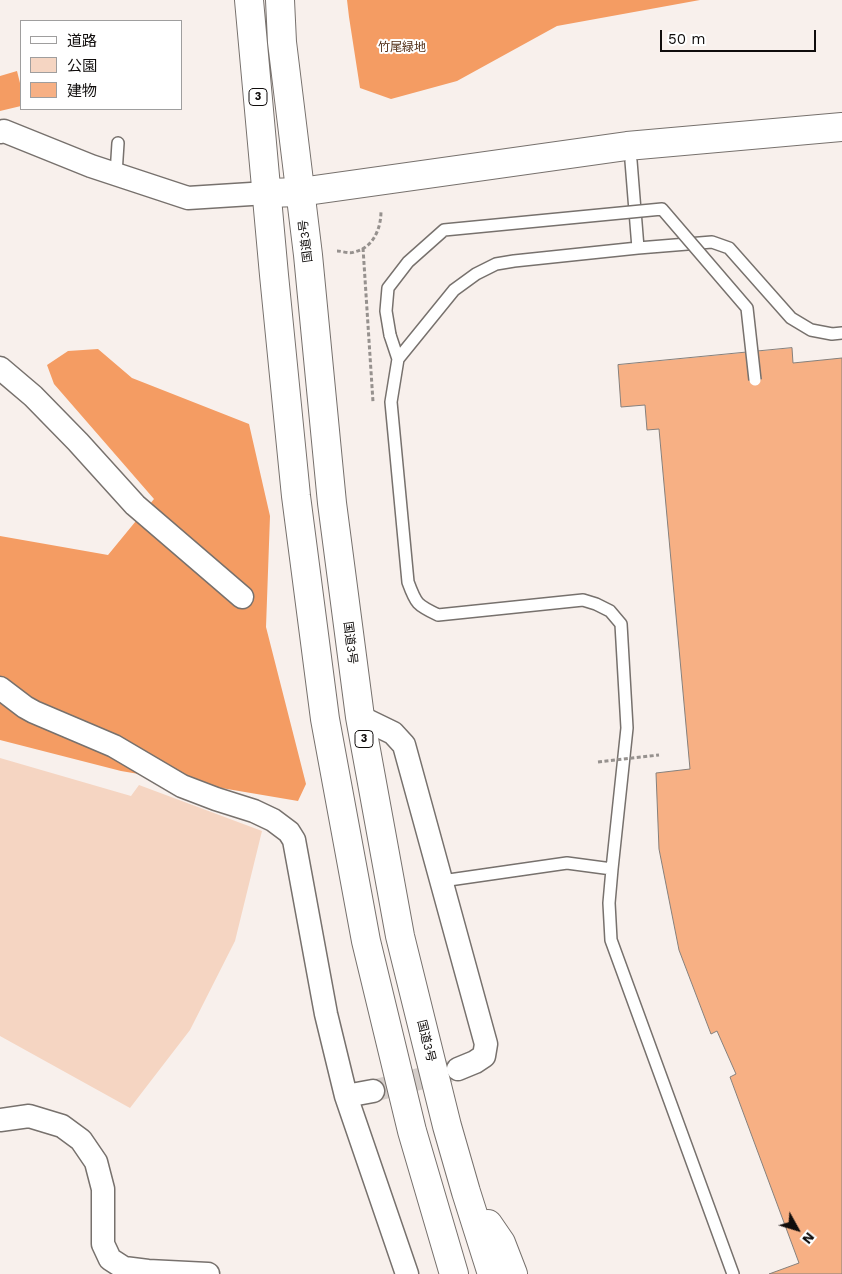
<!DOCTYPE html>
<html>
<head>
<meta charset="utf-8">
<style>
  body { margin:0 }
  #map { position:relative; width:842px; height:1274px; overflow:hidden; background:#f8f0ec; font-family:"Work Sans","Noto Sans JP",sans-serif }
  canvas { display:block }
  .legend { position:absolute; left:20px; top:20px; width:162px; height:90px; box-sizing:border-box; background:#fff; border:1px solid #9f9e9e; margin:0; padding:6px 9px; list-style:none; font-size:15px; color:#100d0c }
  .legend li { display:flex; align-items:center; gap:10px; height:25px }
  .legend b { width:25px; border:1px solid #9f9e9e }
  .north { position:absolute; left:772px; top:1204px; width:50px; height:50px; -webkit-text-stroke:4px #fff; paint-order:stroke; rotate:129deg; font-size:14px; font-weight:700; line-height:20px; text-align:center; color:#100d0c }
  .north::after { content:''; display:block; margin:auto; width:18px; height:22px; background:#100d0c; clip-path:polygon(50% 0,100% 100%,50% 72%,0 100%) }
  .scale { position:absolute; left:660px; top:30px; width:156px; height:22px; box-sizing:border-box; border:2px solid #100d0c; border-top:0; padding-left:6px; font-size:15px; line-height:18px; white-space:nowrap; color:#100d0c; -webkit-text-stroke:4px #fff; paint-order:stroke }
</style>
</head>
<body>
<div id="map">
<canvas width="842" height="1274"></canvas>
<ul class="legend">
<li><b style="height:6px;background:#fff"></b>道路</li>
<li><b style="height:14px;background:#f5d5c2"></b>公園</li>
<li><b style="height:14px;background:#f7b084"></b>建物</li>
</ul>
<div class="north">N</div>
<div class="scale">50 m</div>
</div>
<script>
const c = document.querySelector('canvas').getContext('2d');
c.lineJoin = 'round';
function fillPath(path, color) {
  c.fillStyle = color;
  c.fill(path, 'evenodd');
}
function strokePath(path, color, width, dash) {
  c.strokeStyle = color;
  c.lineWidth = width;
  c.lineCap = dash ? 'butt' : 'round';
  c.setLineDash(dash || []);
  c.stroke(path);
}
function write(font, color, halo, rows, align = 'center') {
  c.font = font + ' "Work Sans","Noto Sans JP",sans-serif';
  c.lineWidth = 4;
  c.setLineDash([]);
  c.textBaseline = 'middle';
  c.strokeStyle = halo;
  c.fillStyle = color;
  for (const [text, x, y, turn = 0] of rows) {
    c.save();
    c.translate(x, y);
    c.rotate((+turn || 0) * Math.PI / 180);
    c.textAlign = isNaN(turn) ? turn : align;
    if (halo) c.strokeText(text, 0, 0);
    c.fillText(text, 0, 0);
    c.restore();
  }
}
const green = new Path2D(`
  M 0,758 L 131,796 L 139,785 L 262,831 L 235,941 L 190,1030 L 130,1108 L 0,1036 Z`);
const forest = new Path2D(`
  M 347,0 L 700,0 L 557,26 L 457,81 L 391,99 L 360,88 L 349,17 Z
  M 17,71 L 21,87 L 21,106 L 0,111 L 0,76 Z
  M 98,349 L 132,378 L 249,424 L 270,516 L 266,627 L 306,784 L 298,801 L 121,771 L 0,740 L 0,536 L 108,555 L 154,499 L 54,384 L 47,365 L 68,351 Z`);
const building = new Path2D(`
  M 792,348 L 793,363 L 842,358 L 842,1274 L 769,1274 L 799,1263 L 730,1077 L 736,1074 L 717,1031 L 711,1034 L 679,950 L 659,849 L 656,773 L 690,769 L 659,429 L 647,430 L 645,405 L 621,407 L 618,365 Z`);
const minorTunnel = new Path2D(`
  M 373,1091 L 450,1071`);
const path = new Path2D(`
  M 363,248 L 373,402
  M 337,251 C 342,251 349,254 354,252 C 373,248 381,229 381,211`);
const service = new Path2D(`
  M 631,161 L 638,248
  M 116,174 L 118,143
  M 390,335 L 398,359
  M 442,881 L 567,863 L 612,869
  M 733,1274 L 611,940 L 609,903 L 612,869 L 627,728 L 621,624 L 610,611 L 596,604 L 583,600 L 438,615 C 417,605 416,604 408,582 L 391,402 L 398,359 L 454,290 L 476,274 L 496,264 L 514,261 L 638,248 L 712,242 L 729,248 L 791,318 L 811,330 L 832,334 L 842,333`);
const minor = new Path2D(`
  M 0,132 L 4,131 L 91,166 L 188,198 L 267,193
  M 0,368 L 33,396 L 78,442 L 135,505 L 242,597
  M 0,688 L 25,707 L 34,712 L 114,746 L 182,786 L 216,799 L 254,811 L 273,820 L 289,832 L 294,840 L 326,1014 L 346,1096 L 407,1274
  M 360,717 L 393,733 L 404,745 L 486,1044 L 484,1056 L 475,1062 L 458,1069
  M 346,1096 L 373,1091
  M 0,1120 L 29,1116 L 62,1126 L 81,1140 L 96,1162 L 103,1189 L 103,1244 L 110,1259 L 124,1268 L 148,1271 L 208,1274`);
const tertiary = new Path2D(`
  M 267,193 L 300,192 L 627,146 L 842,127`);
const trunk = new Path2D(`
  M 249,0 L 274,275 L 296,496 L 325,719 L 366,941 L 412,1131 L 454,1274
  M 280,0 L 282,42 L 308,255 L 332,503 L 360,717 L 400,936 L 447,1126 L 466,1192 L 492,1274
  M 488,1224 L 501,1243 L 513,1274`);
const pathBridge = new Path2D(`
  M 598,762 L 659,755`);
const serviceBridge = new Path2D(`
  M 390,335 L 386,311 L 388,288 L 408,262 L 444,230 L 662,209 L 747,308 L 755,380`);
const shields = [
  [258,97,18],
  [364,739,18]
];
const shieldNames = [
  ["3",258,97],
  ["3",364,739]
];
const parkNames = [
  ["竹尾緑地",402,47]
];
const streetNames = [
  ["国道3号",306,241,-97],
  ["国道3号",350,643,83],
  ["国道3号",426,1041,76]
];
fillPath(green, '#f5d5c2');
fillPath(forest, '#f49c63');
fillPath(building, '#f7b084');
strokePath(building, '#86807c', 1);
strokePath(minorTunnel, '#d5ceca', 22, [22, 11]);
strokePath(service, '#77716d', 14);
strokePath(minor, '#77716d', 25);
strokePath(tertiary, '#77716d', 30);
strokePath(trunk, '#77716d', 30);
strokePath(path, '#96918e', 3, [4, 2.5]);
strokePath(service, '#fff', 11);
strokePath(minor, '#fff', 22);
strokePath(tertiary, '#fff', 28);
strokePath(trunk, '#fff', 28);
strokePath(serviceBridge, '#77716d', 14, []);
strokePath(pathBridge, '#96918e', 3, [4, 2.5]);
strokePath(serviceBridge, '#fff', 11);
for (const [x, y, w] of shields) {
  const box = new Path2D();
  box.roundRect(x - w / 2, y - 8.5, w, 17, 4);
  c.fillStyle = '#fff';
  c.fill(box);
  strokePath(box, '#100d0c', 1);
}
write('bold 11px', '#100d0c', null, shieldNames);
write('12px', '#502d15', '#fff', parkNames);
write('12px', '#100d0c', '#fff', streetNames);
</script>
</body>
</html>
